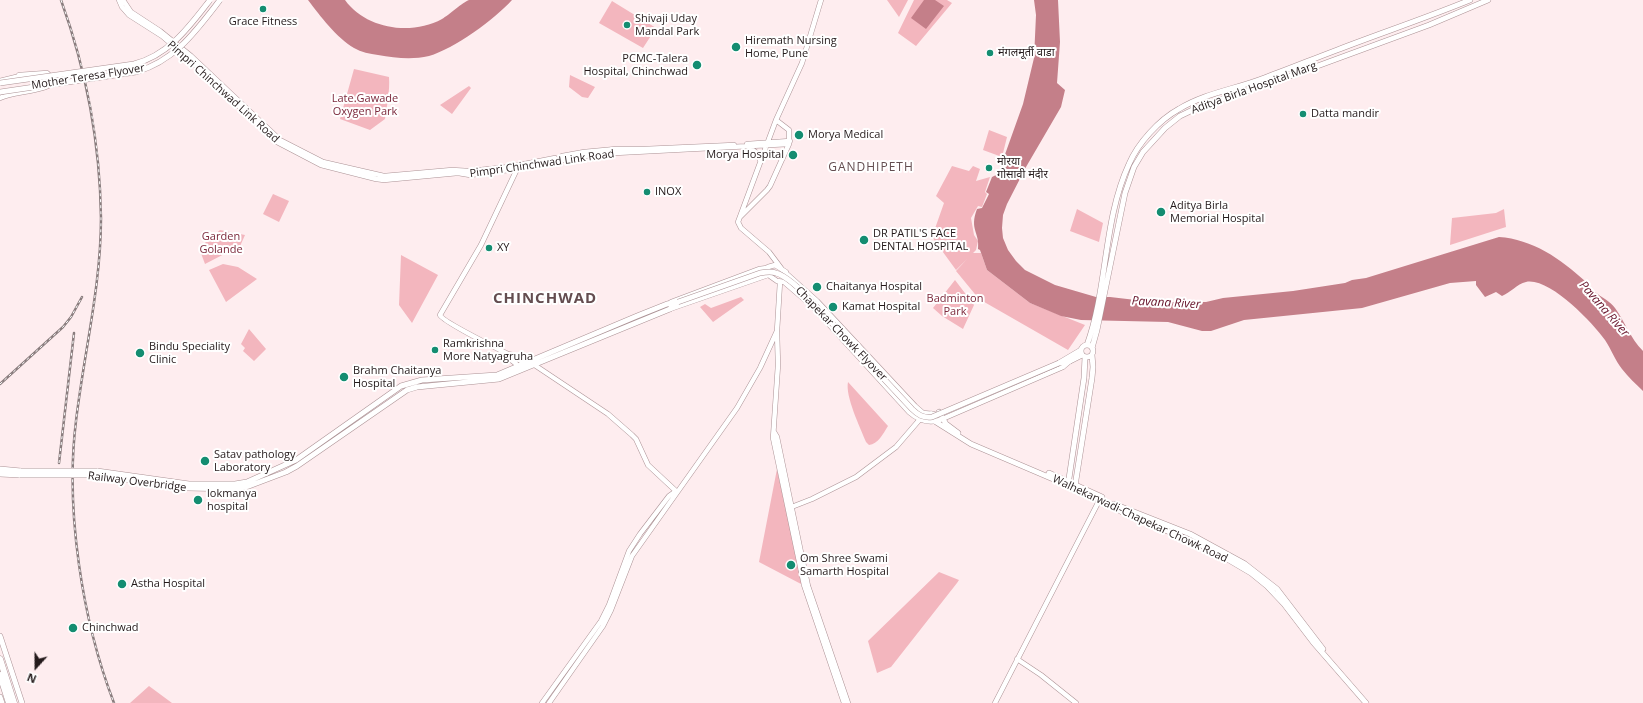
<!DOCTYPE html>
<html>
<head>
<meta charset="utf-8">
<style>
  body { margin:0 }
  #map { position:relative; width:1643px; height:703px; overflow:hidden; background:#feedef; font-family:"Open Sans",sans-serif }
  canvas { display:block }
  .north { position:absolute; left:16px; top:647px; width:40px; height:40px; -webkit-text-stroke:3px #fff; paint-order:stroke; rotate:201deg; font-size:11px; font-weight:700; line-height:16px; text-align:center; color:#241a1b }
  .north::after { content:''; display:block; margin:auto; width:14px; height:18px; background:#241a1b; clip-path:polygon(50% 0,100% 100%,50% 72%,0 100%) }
</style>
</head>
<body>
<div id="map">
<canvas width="1643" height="703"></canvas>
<div class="north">N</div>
</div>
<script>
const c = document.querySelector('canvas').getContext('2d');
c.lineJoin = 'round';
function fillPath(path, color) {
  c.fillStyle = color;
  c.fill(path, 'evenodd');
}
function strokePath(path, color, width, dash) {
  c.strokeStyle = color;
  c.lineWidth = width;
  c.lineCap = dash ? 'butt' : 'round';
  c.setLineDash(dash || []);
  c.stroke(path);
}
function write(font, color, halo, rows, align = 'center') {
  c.font = font + ' "Open Sans","Noto Sans Devanagari",sans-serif';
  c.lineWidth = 4;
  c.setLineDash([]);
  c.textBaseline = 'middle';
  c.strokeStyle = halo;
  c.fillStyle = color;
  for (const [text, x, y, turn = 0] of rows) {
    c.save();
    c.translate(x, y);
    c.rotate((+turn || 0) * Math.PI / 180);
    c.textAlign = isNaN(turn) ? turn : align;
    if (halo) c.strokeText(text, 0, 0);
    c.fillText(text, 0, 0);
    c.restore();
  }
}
const green = new Path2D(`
  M 887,0 L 908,0 L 899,17 Z
  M 914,0 L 947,0 L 952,3 L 916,46 L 898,33 Z
  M 612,1 L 656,28 L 643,48 L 599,23 Z
  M 354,69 L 389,77 C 390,91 387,105 385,119 L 370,130 L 340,119 Z
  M 570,75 L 595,87 L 588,98 L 582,97 L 569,87 Z
  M 469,86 L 471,88 L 452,114 L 440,105 Z
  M 989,130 L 1007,137 L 1002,157 L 983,150 Z
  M 952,166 L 969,171 L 973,166 L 980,169 L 976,181 L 990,177 L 985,192 L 987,194 L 982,207 L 978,206 L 971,218 L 974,235 L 978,241 L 976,250 L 973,253 L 981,253 L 987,270 L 1030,303 L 1085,325 L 1068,350 L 979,299 L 956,271 L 967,259 L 956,270 L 932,237 L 944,203 L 936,196 Z
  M 273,194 L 289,201 L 279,222 L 263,214 Z
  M 1077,209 L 1103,223 L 1099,242 L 1070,231 Z
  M 1504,209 L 1506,227 L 1450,245 L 1452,218 L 1496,213 Z
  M 220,230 L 245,235 L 237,253 L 234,249 L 205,264 L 199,248 Z
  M 401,255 L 438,275 L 412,323 L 399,305 Z
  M 223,264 L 238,267 L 257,279 L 226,302 L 209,270 Z
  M 955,280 L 974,305 L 963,329 L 942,316 L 933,308 Z
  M 741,297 L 744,300 L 713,322 L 700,307 L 705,304 L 711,308 Z
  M 249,329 L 266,349 L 254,361 L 243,351 L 245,348 L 241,344 Z
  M 848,382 L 888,426 C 883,434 878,444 869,445 L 866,442 C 860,427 845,396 848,382 Z
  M 777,469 L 802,583 L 801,584 L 759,562 Z
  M 939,572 L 959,580 L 957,583 L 891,667 L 877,673 L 868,641 Z
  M 149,686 L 172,703 L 130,703 Z`);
const water = new Path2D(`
  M 308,0 L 345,0 C 366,29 411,36 442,19 C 449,15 463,2 469,0 C 476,0 503,0 512,0 C 495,19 454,49 429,56 C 412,60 395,58 378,55 C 370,54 361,52 354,48 C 337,38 320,16 308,0 Z
  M 924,0 L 935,0 L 944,6 L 926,29 L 911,18 Z
  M 1034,0 L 1058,0 L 1060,42 L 1057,83 L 1065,90 L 1061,107 L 1026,167 L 1007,204 L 1003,215 L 1002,228 L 1003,238 L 1008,250 L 1016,261 L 1025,270 L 1055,285 L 1096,297 L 1110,297 L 1153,302 L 1206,302 L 1223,298 L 1293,291 L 1345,283 L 1352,280 L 1366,278 L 1499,237 C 1532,239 1561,259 1585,281 C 1589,284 1591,289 1595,292 C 1601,297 1610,301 1615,308 C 1625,322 1630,338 1643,351 L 1643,391 C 1636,384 1628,377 1622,369 C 1615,360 1611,349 1605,340 C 1592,322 1549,277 1526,282 C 1517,284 1510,293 1502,296 L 1496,292 L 1485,297 L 1476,285 L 1476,281 L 1450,283 L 1362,308 L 1244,320 L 1211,331 L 1202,331 L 1168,322 L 1081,320 L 1061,316 L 1030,303 L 987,270 L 980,250 L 978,249 C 980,232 969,230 977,209 L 982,208 L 989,194 L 986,192 L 992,177 L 998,174 L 1023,104 L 1034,58 L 1036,15 Z`);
const secondary = new Path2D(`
  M 119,0 L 122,7 L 129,15 L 162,36 L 189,59 L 277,142 L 321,165 L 376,179 L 384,180 L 458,173 L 470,175 L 509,170 L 596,154 L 789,144
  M 123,0 L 131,12 L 160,31 L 191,56 L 280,140 L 323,162 L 384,176 L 452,170 L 469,171 L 509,167 L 555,158
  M 0,98 C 12,92 46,91 52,83 L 51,77 L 47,73 L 19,75
  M 747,144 L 790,141
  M 750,148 L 757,153 L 760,160
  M 562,156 L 584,152 L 616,149 L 644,149 L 734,145
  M 518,167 L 481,245 L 440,315 C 442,321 498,349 508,354 L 513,355 L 526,365
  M 740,217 L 767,190 L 770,186 L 789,144 L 789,130 L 776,120
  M 775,265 L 786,272 L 788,277 L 785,282 L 777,281 L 767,274 L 766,270 L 768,267 Z
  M 781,268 L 769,252 L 741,228 L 738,222 L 776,120 L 802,63 L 821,0
  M 788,275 L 817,301 L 915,406 L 923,413 L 934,414
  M 780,282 L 777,331 L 778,365 L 773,438 L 804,585 L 844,703
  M 784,282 L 812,306 L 909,412 C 918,420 928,424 940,420 L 1063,367 L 1070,361
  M 671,302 L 759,269 L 767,268
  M 670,309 L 768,275
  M 508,354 L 510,359 L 520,367
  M 533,364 L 608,414 L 632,435 L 636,439 L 648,465 L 677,492
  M 774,432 L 777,437 L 808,586 L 848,703
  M 789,508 L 812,499 L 856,477 L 896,447 L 921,418
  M 1017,659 L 1041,675 L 1076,703
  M 542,703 L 601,621 L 609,605 L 629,551 L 640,534 L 669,496 L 676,491
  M 549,703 L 603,626 L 611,610 L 632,556 L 737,408 L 760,368 L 777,331
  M 995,703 L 1101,497`);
const primary = new Path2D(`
  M 0,81 L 17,77 L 38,76
  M1081 351a6 6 0 1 1 12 0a6 6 0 1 1-12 0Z
  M 1087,345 C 1108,287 1103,220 1129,164 C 1138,143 1159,120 1179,109 C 1205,93 1236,89 1264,78 C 1289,69 1313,59 1337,50 C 1381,33 1426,18 1470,0
  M 1092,348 L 1097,330 L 1125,193 L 1134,167 L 1143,152 L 1165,128 L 1180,116 L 1203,105 L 1263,86 L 1429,25 L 1488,0
  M 1059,363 L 1081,350
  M 1059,363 L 1070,361 L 1082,355
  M 939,412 L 946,424 L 958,433
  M 931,414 L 936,422 L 971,444 L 1100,499 L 1122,512 L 1203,546 L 1217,553 L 1251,573 L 1267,586 L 1284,604 L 1313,642 L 1366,703
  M 0,469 L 21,471
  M 97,471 L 189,484 L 235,484 L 247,482 L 296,460 L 401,386 L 422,380 L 497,375 L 637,316 L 667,304 L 678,302
  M 1049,473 L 1102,497
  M 0,474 L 20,475
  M 96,475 L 188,488 L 235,489 L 249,486 L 286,472 L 297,466 L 407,390 L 417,387 L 499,379 L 670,309 L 678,302
  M 1068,485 L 1084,378 L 1085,357
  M 1075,486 L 1092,378 L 1093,367 L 1092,355
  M 1114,504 L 1190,534 L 1245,564 L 1277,589 L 1323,649
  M 0,636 L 22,703
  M 0,697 L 2,703`);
const highway = new Path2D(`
  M 0,659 L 14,703
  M 0,675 L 9,703`);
const rail = new Path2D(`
  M 61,0 C 87,72 100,141 101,218 C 101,286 84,353 76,421 C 65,509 82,620 114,703
  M 0,384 L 63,327 L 71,317 L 82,297
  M 59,463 L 74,333`);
const primaryBridge = new Path2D(`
  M 0,83 L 134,64 C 169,55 189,27 210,0
  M 0,92 L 136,72 C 175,61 196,31 220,0
  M 678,302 L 760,273 C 765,272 771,271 776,273 C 789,277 805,294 814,304 L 912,409 C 918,415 923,418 932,417 L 1059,363
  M 21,471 L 97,471
  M 20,475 L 96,475`);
const markers = [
  [263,9,4,"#148d71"],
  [627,25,4,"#148d71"],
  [736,47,5,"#148d71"],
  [990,53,4,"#148d71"],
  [697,65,5,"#148d71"],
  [1303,114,4,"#148d71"],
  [799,135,5,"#148d71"],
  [793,155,5,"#148d71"],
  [989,168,4,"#148d71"],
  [647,192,4,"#148d71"],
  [1161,212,5,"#148d71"],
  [864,240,5,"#148d71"],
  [489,248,4,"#148d71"],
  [817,287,5,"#148d71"],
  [833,307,5,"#148d71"],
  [435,350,4,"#148d71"],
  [140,353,5,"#148d71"],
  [344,377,5,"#148d71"],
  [205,461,5,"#148d71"],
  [198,500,5,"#148d71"],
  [791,565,5,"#148d71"],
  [122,584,5,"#148d71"],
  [73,628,5,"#148d71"]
];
const poiNames = [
  ["Shivaji Uday",635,19],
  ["Mandal Park",635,32],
  ["Grace Fitness",263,22,"center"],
  ["Hiremath Nursing",745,41],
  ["Home, Pune",745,54],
  ["मंगलमूर्ती वाडा",998,53],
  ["PCMC-Talera",688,59,"right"],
  ["Hospital, Chinchwad",688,72,"right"],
  ["Datta mandir",1311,114],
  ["Morya Medical",808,135],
  ["Morya Hospital",784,155,"right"],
  ["मोरया",997,162],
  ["गोसावी मंदीर",997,175],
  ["INOX",655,192],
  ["Aditya Birla",1170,206],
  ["Memorial Hospital",1170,219],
  ["DR PATIL'S FACE",873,234],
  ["DENTAL HOSPITAL",873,247],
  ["XY",497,248],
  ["Chaitanya Hospital",826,287],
  ["Kamat Hospital",842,307],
  ["Ramkrishna",443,344],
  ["More Natyagruha",443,357],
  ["Bindu Speciality",149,347],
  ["Clinic",149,360],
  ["Brahm Chaitanya",353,371],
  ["Hospital",353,384],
  ["Satav pathology",214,455],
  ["Laboratory",214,468],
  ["lokmanya",207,494],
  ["hospital",207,507],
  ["Om Shree Swami",800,559],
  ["Samarth Hospital",800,572],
  ["Astha Hospital",131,584],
  ["Chinchwad",82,628]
];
const streetNames = [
  ["Mother Teresa Flyover",88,77,-9],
  ["Aditya Birla Hospital Marg",1254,88,-20],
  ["Pimpri Chinchwad Link Road",223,92,42],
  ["Pimpri Chinchwad Link Road",542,164,-8],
  ["Chapekar Chowk Flyover",841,334,46],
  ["Railway Overbridge",137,482,7],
  ["Walhekarwadi-Chapekar Chowk Road",1140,519,25]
];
const parkNames = [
  ["Late.Gawade",365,99],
  ["Oxygen Park",365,112],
  ["Garden",221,237],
  ["Golande",221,250],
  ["Badminton",955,299],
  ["Park",955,312]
];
const neighbourhoodNames = [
  ["GANDHIPETH",871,168]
];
const waterNames = [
  ["Pavana River",1166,303,3],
  ["Pavana River",1604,309,49]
];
const districtNames = [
  ["CHINCHWAD",545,299]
];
fillPath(green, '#f3b6be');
fillPath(water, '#c47f89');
strokePath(secondary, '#ac9295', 5.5);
strokePath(primary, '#ac9295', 6);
strokePath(highway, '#ac9295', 7);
strokePath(secondary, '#fff', 4.5);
strokePath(primary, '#fff', 5);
strokePath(highway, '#fff', 6);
strokePath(rail, '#897c7d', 2.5);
strokePath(rail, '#fff', 1, [3]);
strokePath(primaryBridge, '#ac9295', 6, []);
strokePath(primaryBridge, '#fff', 5);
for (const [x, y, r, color] of markers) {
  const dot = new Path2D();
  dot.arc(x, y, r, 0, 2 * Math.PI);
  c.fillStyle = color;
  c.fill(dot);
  strokePath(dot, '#fff', 1.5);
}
write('11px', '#241a1b', '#fff', poiNames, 'left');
write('11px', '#241a1b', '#fff', streetNames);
write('11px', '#7c293c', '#fff', parkNames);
c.letterSpacing = '1px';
write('12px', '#644d50', '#fff', neighbourhoodNames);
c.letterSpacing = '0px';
write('italic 12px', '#67142b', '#fff', waterNames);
c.letterSpacing = '1px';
write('bold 15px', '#644d50', '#fff', districtNames);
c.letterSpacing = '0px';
</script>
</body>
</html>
